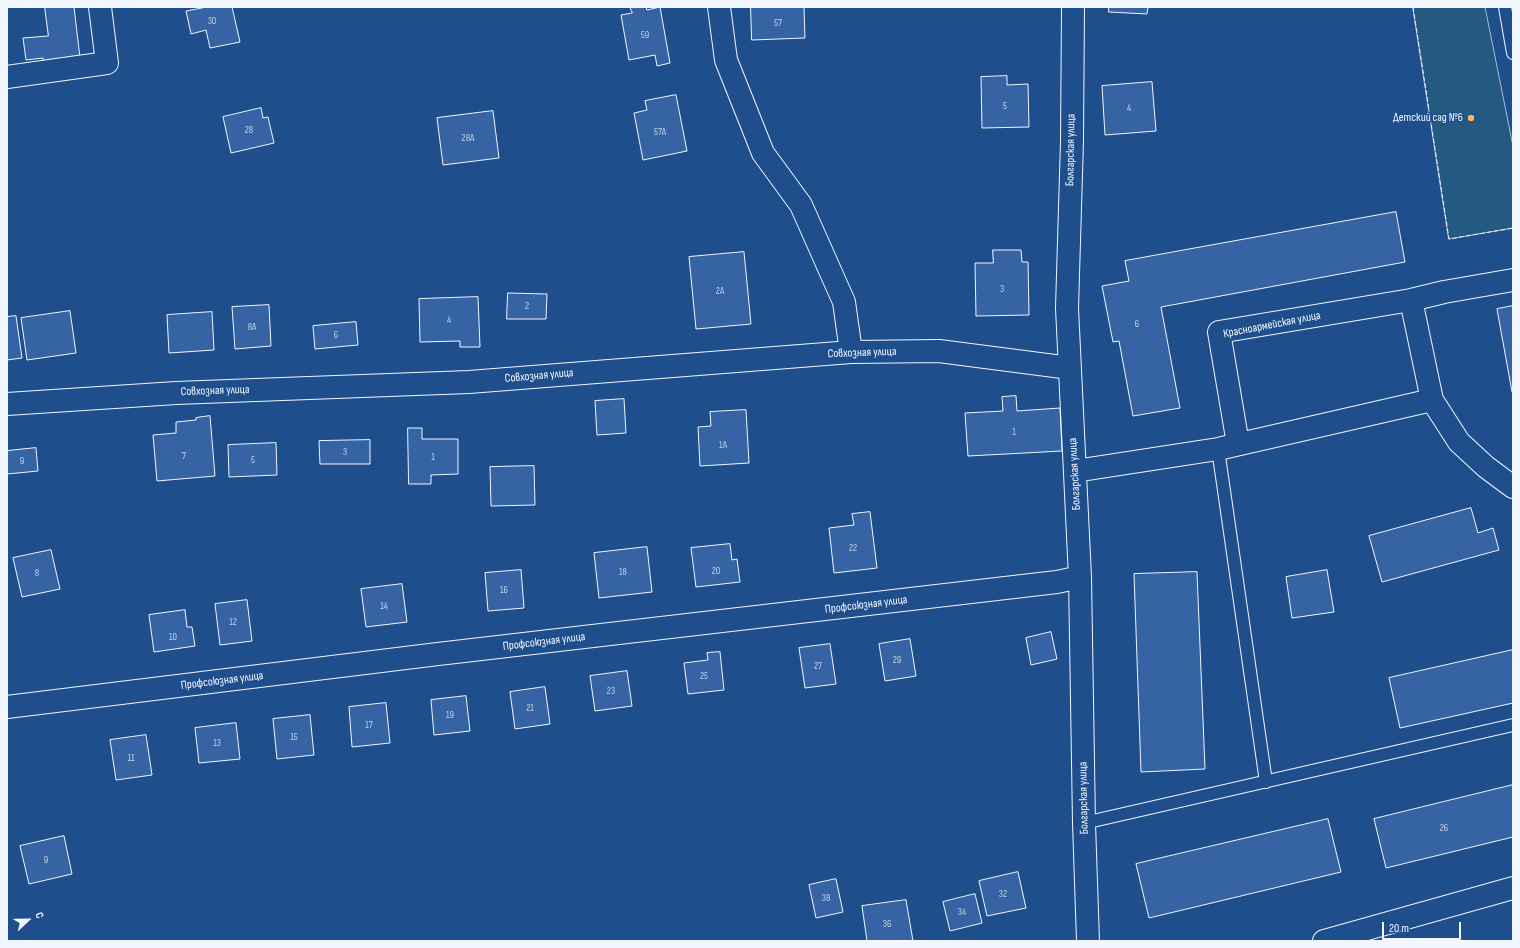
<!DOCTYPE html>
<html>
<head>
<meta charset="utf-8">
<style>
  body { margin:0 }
  #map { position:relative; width:1520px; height:948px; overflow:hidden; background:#1f4e8c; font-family:"Sofia Sans Condensed",sans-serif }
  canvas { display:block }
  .frame { position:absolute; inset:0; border:8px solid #f2f6ff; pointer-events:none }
  .north { position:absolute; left:8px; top:900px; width:40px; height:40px; -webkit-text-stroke:3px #1f4e8c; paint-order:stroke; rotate:68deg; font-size:11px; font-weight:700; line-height:16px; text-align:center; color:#f2f6ff }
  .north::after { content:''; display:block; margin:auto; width:14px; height:18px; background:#f2f6ff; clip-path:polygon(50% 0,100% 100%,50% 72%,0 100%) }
  .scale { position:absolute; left:1382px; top:922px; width:79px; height:18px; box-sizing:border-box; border:2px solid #f2f6ff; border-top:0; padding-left:5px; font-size:12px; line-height:14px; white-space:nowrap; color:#f2f6ff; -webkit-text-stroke:3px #1f4e8c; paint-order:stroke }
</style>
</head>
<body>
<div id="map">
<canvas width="1520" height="948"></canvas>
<div class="frame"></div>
<div class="north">С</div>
<div class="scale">20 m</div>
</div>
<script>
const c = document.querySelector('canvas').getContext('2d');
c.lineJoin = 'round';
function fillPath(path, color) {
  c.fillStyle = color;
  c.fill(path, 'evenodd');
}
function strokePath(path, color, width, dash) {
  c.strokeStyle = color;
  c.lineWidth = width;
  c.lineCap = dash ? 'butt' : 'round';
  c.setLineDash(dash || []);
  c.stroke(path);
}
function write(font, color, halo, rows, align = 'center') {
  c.font = font + ' "Sofia Sans Condensed",sans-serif';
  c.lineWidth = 3;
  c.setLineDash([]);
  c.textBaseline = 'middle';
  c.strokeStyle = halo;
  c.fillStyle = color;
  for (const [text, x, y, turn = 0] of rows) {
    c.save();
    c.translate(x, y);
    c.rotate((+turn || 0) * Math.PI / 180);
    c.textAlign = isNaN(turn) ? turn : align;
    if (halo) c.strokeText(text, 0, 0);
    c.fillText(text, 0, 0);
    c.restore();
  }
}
const green = new Path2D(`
  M 1413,7 L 1485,7 L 1513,146 L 1513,228 L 1449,239 Z`);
const building = new Path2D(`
  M 45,7 L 74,7 L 80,58 L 43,62 L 43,58 L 26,60 L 23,38 L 48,36 Z
  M 201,7 L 232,7 L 240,42 L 210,48 L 206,30 L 191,34 L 186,11 L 202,8 Z
  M 630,7 L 646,7 L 647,10 L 660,7 L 670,63 L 657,66 L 655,55 L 629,60 L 621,15 L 632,13 Z
  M 751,7 L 804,7 L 805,38 L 752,40 Z
  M 1109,7 L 1148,7 L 1147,14 L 1109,12 Z
  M 1007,76 L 1007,85 L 1028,84 L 1029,127 L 982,128 L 981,77 Z
  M 1152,82 L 1156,131 L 1105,135 L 1102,86 Z
  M 676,95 L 687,151 L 643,160 L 634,113 L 647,110 L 645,101 Z
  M 261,108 L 263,118 L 268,117 L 274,143 L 231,153 L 223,117 Z
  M 493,111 L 499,158 L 443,165 L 437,118 Z
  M 1396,212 L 1405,262 L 1161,307 L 1180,408 L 1133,416 L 1119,341 L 1113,342 L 1102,286 L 1129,281 L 1125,261 Z
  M 993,250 L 1021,250 L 1022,262 L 1028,262 L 1029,315 L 976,316 L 975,263 L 993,263 Z
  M 744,252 L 751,324 L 696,329 L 689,257 Z
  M 508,293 L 547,294 L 546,319 L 507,319 Z
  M 478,297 L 480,347 L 460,347 L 460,341 L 420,342 L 419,299 Z
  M 269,305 L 271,346 L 235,349 L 232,307 Z
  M 1513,306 L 1513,392 L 1512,392 L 1497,309 Z
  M 70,311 L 76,353 L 27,360 L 21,318 Z
  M 212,312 L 214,350 L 169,353 L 167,315 Z
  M 16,316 L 22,358 L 7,360 L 7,317 Z
  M 356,322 L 358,345 L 315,349 L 313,326 Z
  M 1016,396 L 1017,411 L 1060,408 L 1062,451 L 968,456 L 965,413 L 1003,411 L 1002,397 Z
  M 624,399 L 626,433 L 597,435 L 595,401 Z
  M 746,410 L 749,463 L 700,466 L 698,427 L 711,426 L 710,412 Z
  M 210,416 L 215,476 L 157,481 L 153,435 L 176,433 L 176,422 L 196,420 L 196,418 Z
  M 408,428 L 422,428 L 422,439 L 458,439 L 458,474 L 431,475 L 431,484 L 409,484 Z
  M 370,440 L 370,464 L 320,464 L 319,441 Z
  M 276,443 L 277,475 L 229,477 L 228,445 Z
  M 36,448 L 38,471 L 7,474 L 7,451 Z
  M 534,466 L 535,505 L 491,506 L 490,467 Z
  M 1471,508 L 1478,533 L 1493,528 L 1499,550 L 1382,582 L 1369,536 Z
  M 870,512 L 877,568 L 834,573 L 829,528 L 854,525 L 852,514 Z
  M 730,544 L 732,560 L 737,559 L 740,582 L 696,587 L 691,548 Z
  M 647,547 L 652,592 L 599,598 L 594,553 Z
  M 51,550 L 60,589 L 22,597 L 13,558 Z
  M 521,570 L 524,608 L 488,611 L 485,573 Z
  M 1327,570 L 1334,612 L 1292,618 L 1286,577 Z
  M 1197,572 L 1205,769 L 1141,772 L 1134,574 Z
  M 402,584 L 407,622 L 366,627 L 361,589 Z
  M 247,600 L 252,641 L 220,645 L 215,604 Z
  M 185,610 L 187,627 L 192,627 L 195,646 L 154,652 L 149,615 Z
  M 1051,632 L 1057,659 L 1031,665 L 1026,638 Z
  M 910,639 L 916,676 L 885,681 L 879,644 Z
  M 830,644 L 836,684 L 805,688 L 799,648 Z
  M 1513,650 L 1513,703 L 1400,728 L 1389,678 Z
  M 720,652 L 724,690 L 688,694 L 684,663 L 708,660 L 707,653 Z
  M 627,671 L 632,706 L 595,711 L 590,676 Z
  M 545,687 L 550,724 L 515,729 L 510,692 Z
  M 466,696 L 470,731 L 434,735 L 431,700 Z
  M 386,703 L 390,743 L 352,747 L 349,707 Z
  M 310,715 L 314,755 L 277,759 L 273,719 Z
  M 236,723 L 240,759 L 199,763 L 195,728 Z
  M 146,735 L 152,775 L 116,780 L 110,740 Z
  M 1513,785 L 1513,837 L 1386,868 L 1374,819 Z
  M 1328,819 L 1341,872 L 1149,918 L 1136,864 Z
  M 64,836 L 72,874 L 29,884 L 20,846 Z
  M 1018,872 L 1026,908 L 987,916 L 979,881 Z
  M 836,879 L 843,912 L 816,918 L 809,885 Z
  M 975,894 L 982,923 L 950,931 L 943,902 Z
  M 906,900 L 913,941 L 867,941 L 862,906 Z`);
const service = new Path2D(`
  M 1505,7 L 1513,53
  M 1218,449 L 1266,782
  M 1084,823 L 1513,725`);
const minor = new Path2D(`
  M 719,7 L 726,60 L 763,153 L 801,205 L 844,302 L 851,352
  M 1073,7 L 1072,141 L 1067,308 L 1080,577 L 1084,823 L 1088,941
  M 7,77 L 107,63 L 100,7
  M 1432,400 L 1459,442 L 1486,467 L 1513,487
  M 7,404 L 176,393 L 469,382 L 851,352 L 939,351 L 1070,368
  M 1238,444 L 1219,332 L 1411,300 L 1444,292 L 1513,280
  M 1075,471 L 1218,449 L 1432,400 L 1411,300
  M 7,707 L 438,654 L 1057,582 L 1080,577`);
const secondary = new Path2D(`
  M 1324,941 L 1513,888`);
const fence = new Path2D(`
  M 1413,7 L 1449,239 L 1513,228`);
const markers = [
  [1471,118,4,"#ffb74d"]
];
const numberNames = [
  ["30",212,21],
  ["57",778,23],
  ["59",645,35],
  ["5",1005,106],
  ["4",1129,108],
  ["28",249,130],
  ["57А",660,132],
  ["28А",468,138],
  ["3",1002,289],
  ["2А",720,291],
  ["2",527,306],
  ["4",449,320],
  ["6",1137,324],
  ["8А",252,327],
  ["6",336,335],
  ["1",1014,432],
  ["1А",723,445],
  ["3",345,452],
  ["7",184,456],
  ["1",433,457],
  ["5",253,460],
  ["9",22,461],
  ["22",853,548],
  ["20",716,571],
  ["18",623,572],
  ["8",37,573],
  ["16",504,590],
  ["14",384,606],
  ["12",233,622],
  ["10",173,637],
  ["29",897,660],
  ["27",818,666],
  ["25",704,676],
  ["23",611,691],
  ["21",530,708],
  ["19",450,715],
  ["17",369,725],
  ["15",294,737],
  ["13",217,743],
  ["11",131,758],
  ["26",1444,828],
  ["9",46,860],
  ["32",1003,894],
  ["38",826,898],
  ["34",962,912],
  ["36",887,924]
];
const poiNames = [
  ["Детский сад №6",1463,118]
];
const streetNames = [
  ["Болгарская улица",1071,150,-89],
  ["Красноармейская улица",1272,325,-11],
  ["Совхозная улица",862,353,-2],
  ["Совхозная улица",539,376,-5],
  ["Совхозная улица",215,391,-2],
  ["Болгарская улица",1075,474,-93],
  ["Профсоюзная улица",866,605,-7],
  ["Профсоюзная улица",544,642,-7],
  ["Профсоюзная улица",222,681,-7],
  ["Болгарская улица",1084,798,-91]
];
fillPath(green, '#245a82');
strokePath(green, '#a8bbd7', 1);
fillPath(building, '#3563a3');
strokePath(building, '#f2f6ff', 1);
strokePath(service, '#f2f6ff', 14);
strokePath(minor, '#f2f6ff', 24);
strokePath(secondary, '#f2f6ff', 24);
strokePath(service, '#1f4e8c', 12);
strokePath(minor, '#1f4e8c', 22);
strokePath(secondary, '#1f4e8c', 22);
strokePath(fence, '#f2f6ff', 1, [5, 2]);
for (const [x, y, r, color] of markers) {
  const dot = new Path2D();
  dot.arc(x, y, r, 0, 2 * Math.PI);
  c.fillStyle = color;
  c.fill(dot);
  strokePath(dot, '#1f4e8c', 1.5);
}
write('10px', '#c3d1e8', null, numberNames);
write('12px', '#f2f6ff', '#1f4e8c', poiNames, 'right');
write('12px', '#f2f6ff', '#1f4e8c', streetNames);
</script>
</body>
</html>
